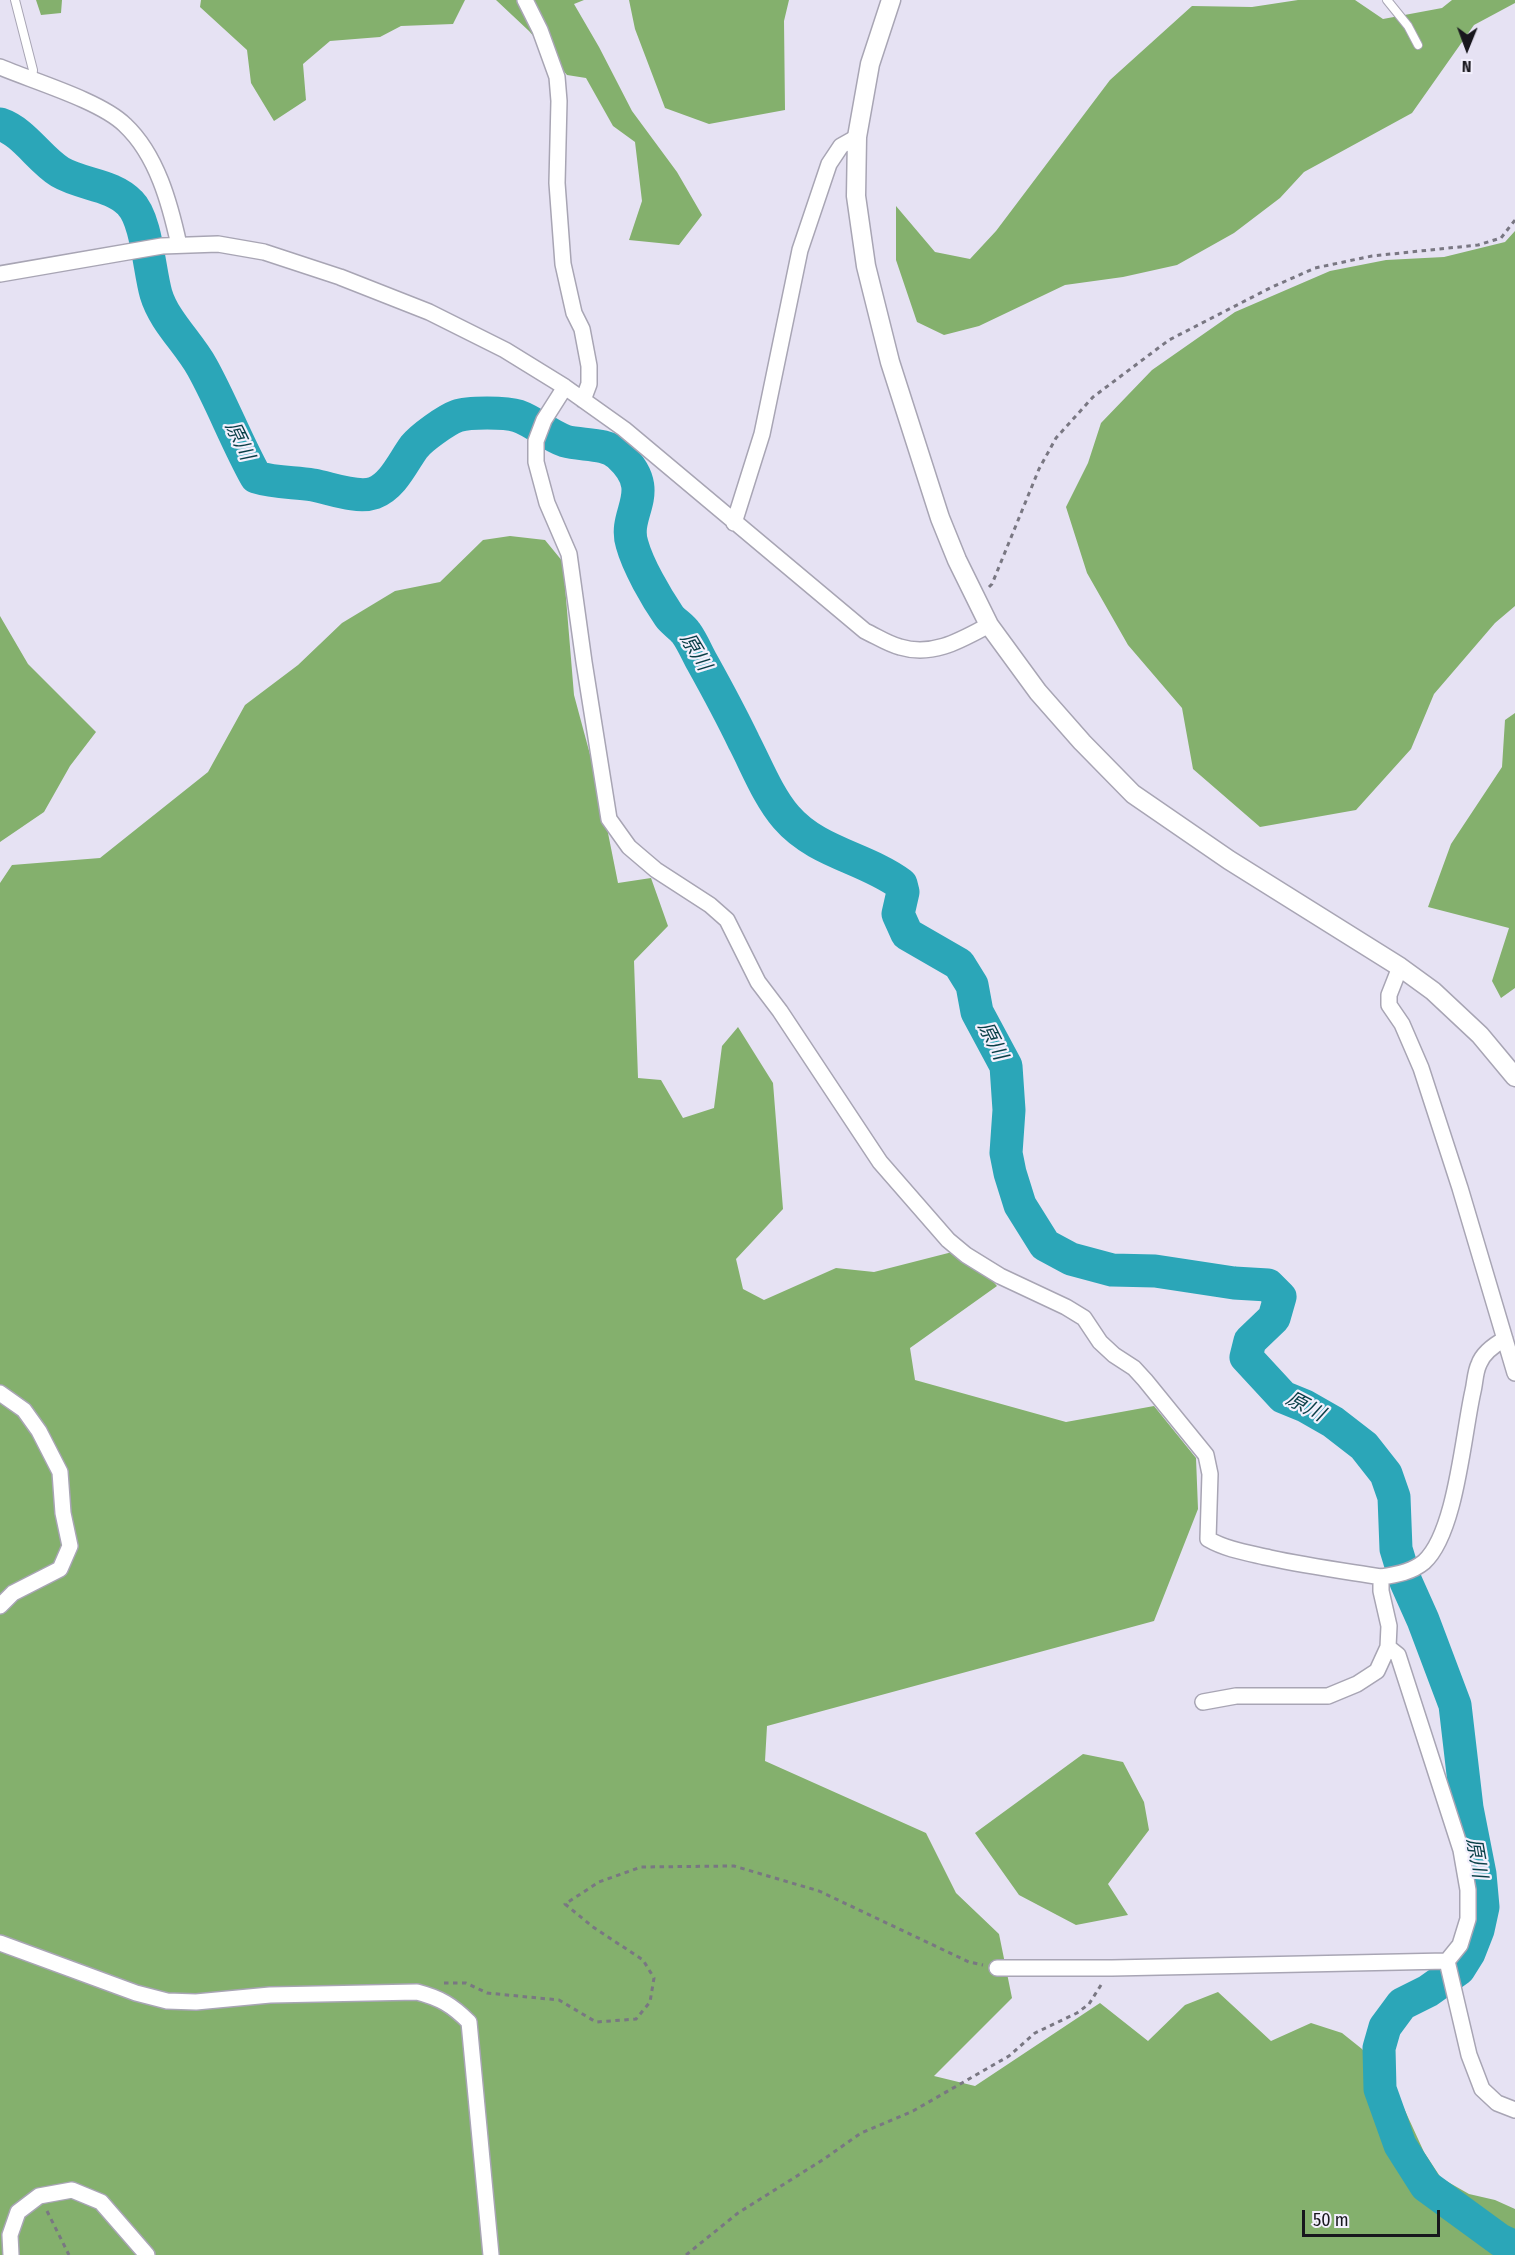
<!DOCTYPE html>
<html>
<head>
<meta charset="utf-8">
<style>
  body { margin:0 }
  #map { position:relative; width:1515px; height:2255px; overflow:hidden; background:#e6e2f3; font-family:"Fira Sans Condensed",sans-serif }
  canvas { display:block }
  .north { position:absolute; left:1437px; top:18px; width:60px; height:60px; -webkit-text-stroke:4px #f3f0fd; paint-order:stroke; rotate:181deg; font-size:16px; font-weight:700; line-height:24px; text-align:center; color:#18171d }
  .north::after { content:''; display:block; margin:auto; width:21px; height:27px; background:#18171d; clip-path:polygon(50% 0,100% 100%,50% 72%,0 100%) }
  .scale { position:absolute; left:1302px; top:2210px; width:138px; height:27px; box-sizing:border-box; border:3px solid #18171d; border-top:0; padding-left:8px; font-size:18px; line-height:21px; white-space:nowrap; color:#18171d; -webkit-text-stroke:4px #f3f0fd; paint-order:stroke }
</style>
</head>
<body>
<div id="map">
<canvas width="1515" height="2255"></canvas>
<div class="north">N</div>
<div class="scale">50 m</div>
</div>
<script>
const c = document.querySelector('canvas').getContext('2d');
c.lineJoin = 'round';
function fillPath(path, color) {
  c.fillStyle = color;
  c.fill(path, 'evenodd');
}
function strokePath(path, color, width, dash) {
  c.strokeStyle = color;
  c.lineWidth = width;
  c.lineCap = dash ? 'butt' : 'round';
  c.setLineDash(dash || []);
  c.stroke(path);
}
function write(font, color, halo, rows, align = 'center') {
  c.font = font + ' "Fira Sans Condensed","Noto Sans JP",sans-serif';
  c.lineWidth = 4.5;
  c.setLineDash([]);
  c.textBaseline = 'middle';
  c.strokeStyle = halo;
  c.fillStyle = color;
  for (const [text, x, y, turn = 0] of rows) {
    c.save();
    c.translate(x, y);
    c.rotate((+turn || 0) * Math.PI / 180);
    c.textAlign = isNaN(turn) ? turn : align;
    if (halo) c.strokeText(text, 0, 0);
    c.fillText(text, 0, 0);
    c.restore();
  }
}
const forest = new Path2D(`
  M 36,0 L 62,0 L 61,13 L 41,15 Z
  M 201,0 L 465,0 L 453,24 L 401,26 L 380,37 L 330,41 L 303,64 L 306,100 L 274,121 L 251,83 L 247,50 L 200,7 Z
  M 496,0 L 584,0 L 574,4 L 599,47 L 632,111 L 677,172 L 702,215 L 679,245 L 629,240 L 642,201 L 635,142 L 613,126 L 586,78 L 567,75 L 529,31 Z
  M 629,0 L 789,0 L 784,21 L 785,110 L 709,124 L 665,108 L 635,29 Z
  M 1298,0 L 1355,0 L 1383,19 L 1442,8 L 1452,0 L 1515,0 L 1515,3 L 1474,25 L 1412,113 L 1304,172 L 1280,198 L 1234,233 L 1177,265 L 1123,277 L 1065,285 L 979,326 L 944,335 L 917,322 L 896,260 L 896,206 L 935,252 L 970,259 L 996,231 L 1110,80 L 1192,6 L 1252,7 Z
  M 1515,231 L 1515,606 L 1495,623 L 1434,694 L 1411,749 L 1356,810 L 1260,827 L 1193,769 L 1182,708 L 1128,645 L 1087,573 L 1066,507 L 1088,463 L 1101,423 L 1152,370 L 1235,312 L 1330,271 L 1386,260 L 1444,257 L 1505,242 Z
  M 510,536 L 545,540 L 563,562 L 574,695 L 599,788 L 618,883 L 651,878 L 668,926 L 634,961 L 638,1078 L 661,1080 L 683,1118 L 714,1108 L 722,1046 L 738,1027 L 773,1083 L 783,1209 L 736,1259 L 743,1289 L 764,1300 L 836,1268 L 874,1272 L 964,1249 L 997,1286 L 910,1348 L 915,1380 L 1066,1422 L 1154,1406 L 1196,1458 L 1198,1509 L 1154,1621 L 767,1726 L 765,1761 L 926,1833 L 956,1893 L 999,1934 L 1012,1998 L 934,2076 L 975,2086 L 1100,2003 L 1148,2041 L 1185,2005 L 1218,1992 L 1271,2041 L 1311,2023 L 1342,2033 L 1362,2049 L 1396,2091 L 1424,2152 L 1441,2178 L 1469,2194 L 1495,2200 L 1515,2209 L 1515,2255 L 0,2255 L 0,883 L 12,865 L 100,858 L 208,772 L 245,705 L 298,665 L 342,623 L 395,591 L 440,582 L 483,540 Z
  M 0,616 L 28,664 L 96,732 L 70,766 L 44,812 L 0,842 Z
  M 1515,713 L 1515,988 L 1501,998 L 1492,981 L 1509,928 L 1428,907 L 1451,844 L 1502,767 L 1505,720 Z
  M 1083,1754 L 1123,1762 L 1144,1802 L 1149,1830 L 1108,1884 L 1128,1915 L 1076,1925 L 1019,1895 L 975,1833 Z`);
const river = new Path2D(`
  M 0,124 C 24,132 39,159 60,172 C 82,185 112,184 130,203 C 147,220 149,270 156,294 C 164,321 188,342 202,367 C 222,403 236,441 256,477 C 275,483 293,482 313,485 C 330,488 357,499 374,493 C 393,486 403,462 414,447 C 421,438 446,420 457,416 C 468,412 506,412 518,416 C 535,422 548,435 565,441 C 582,446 605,442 619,455 C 659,492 622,512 632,544 C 638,566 656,597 669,616 C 673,622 681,626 686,633 C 692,641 697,653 702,662 C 717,689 731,715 744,742 C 757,767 768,796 786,817 C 817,853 864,857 901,884 L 903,892 L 898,914 L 907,934 L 959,964 L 972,985 L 977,1012 L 1006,1066 L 1009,1110 L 1006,1153 L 1010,1173 L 1020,1205 L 1045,1245 L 1071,1259 L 1112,1270 L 1155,1271 L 1234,1283 L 1268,1285 L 1280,1297 L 1274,1318 L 1250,1341 L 1246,1357 L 1283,1397 L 1305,1406 L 1333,1422 L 1364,1446 L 1386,1474 L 1394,1497 L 1396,1549 L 1406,1582 L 1423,1620 L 1455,1705 L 1467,1808 L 1480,1874 L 1483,1907 L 1478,1930 L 1469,1953 L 1459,1969 L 1428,1991 L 1402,2004 L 1385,2027 L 1379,2048 L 1380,2089 L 1400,2145 L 1426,2186 L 1500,2240 L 1515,2247`);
const path = new Path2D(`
  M 989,587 L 992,584 L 1039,469 L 1056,438 L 1093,397 L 1169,340 L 1270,288 L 1315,268 L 1372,256 L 1478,245 L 1501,238 L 1515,220
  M 444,1983 L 466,1983 L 487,1993 L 559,2000 L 596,2022 L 636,2019 L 650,2002 L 654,1978 L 643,1960 L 593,1927 L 565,1904 L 599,1882 L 641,1867 L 734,1866 L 819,1891 L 969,1962 L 983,1965
  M 47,2211 L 69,2255
  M 686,2255 L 738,2213 L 824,2159 L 861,2133 L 913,2111 L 1009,2056 L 1035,2033 L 1077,2013 L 1089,2004 L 1101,1985`);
const service = new Path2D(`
  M 15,0 L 33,70 L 32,80
  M 1387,0 L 1408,26 L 1418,45`);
const minor = new Path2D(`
  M 525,0 L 540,30 L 557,77 L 559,101 L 557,183 L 563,264 L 574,313 L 582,329 L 589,366 L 589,384 L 583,400
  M 0,67 C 33,81 101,101 125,125 C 157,155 170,204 179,245
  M 0,274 L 162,246 L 218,244 L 264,252 L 340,277 L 429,312 L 505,350 L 565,387 L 624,429 L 865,631 C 876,636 888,644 900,647 C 933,657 961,640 989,625
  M 565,387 L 544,420 L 536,441 L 536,462 L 547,503 L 569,554 L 584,662 L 609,819 L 629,847 L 656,870 L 710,905 L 727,920 L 758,982 L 780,1011 L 880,1162 L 948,1240 L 966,1255 L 1000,1276 L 1066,1307 L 1084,1318 L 1100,1342 L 1114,1355 L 1134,1368 L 1145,1380 L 1206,1455 L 1210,1474 L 1208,1539 C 1227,1550 1249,1553 1270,1558 C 1307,1566 1344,1571 1381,1577 L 1381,1591 L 1389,1626 L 1388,1647 L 1377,1671 L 1357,1684 L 1328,1696 L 1236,1696 L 1203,1702
  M 734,523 L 762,434 L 800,250 L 829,164 L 841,146 L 857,137
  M 1400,967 L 1389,995 L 1389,1005 L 1402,1024 L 1421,1068 L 1460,1188 L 1515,1373
  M 0,1393 L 24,1410 L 39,1431 L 60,1472 L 63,1513 L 70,1546 L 60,1569 L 13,1593 L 0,1606
  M 1381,1577 C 1396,1575 1412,1572 1424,1562 C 1456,1533 1463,1435 1473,1391 C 1475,1383 1475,1372 1479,1364 C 1483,1353 1494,1345 1505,1339
  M 1388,1647 L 1398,1655 L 1461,1850 L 1468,1890 L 1468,1919 L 1460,1945 L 1447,1961 L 1469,2055 L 1482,2089 L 1497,2103 L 1515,2110
  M 0,1943 L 136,1993 L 167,2001 L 196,2002 L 270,1995 L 417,1992 C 440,1998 452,2005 469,2022 L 491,2255
  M 997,1968 L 1112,1968 L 1447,1961
  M 11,2255 L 10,2235 L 18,2212 L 39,2196 L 72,2190 L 101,2202 L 147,2255`);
const tertiary = new Path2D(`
  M 891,0 L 870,64 L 857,137 L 856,196 L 866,266 L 890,362 L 940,518 L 957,560 L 989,625 L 1038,692 L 1082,742 L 1133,794 L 1229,860 L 1400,967 L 1433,991 L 1480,1035 L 1515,1077`);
const waterNames = [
  ["原川",239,441,64],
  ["原川",695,652,59],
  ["原川",992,1041,63],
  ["原川",1305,1407,28],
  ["原川",1476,1858,80]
];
fillPath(forest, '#84b06d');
strokePath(river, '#2ba6b8', 33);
strokePath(service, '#a8a5b4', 10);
strokePath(minor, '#a8a5b4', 18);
strokePath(tertiary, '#a8a5b4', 21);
strokePath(path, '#797782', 3, [4.5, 4.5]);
strokePath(service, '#fff', 8);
strokePath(minor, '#fff', 15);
strokePath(tertiary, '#fff', 18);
write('italic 20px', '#093f47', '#f3f0fd', waterNames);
</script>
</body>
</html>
